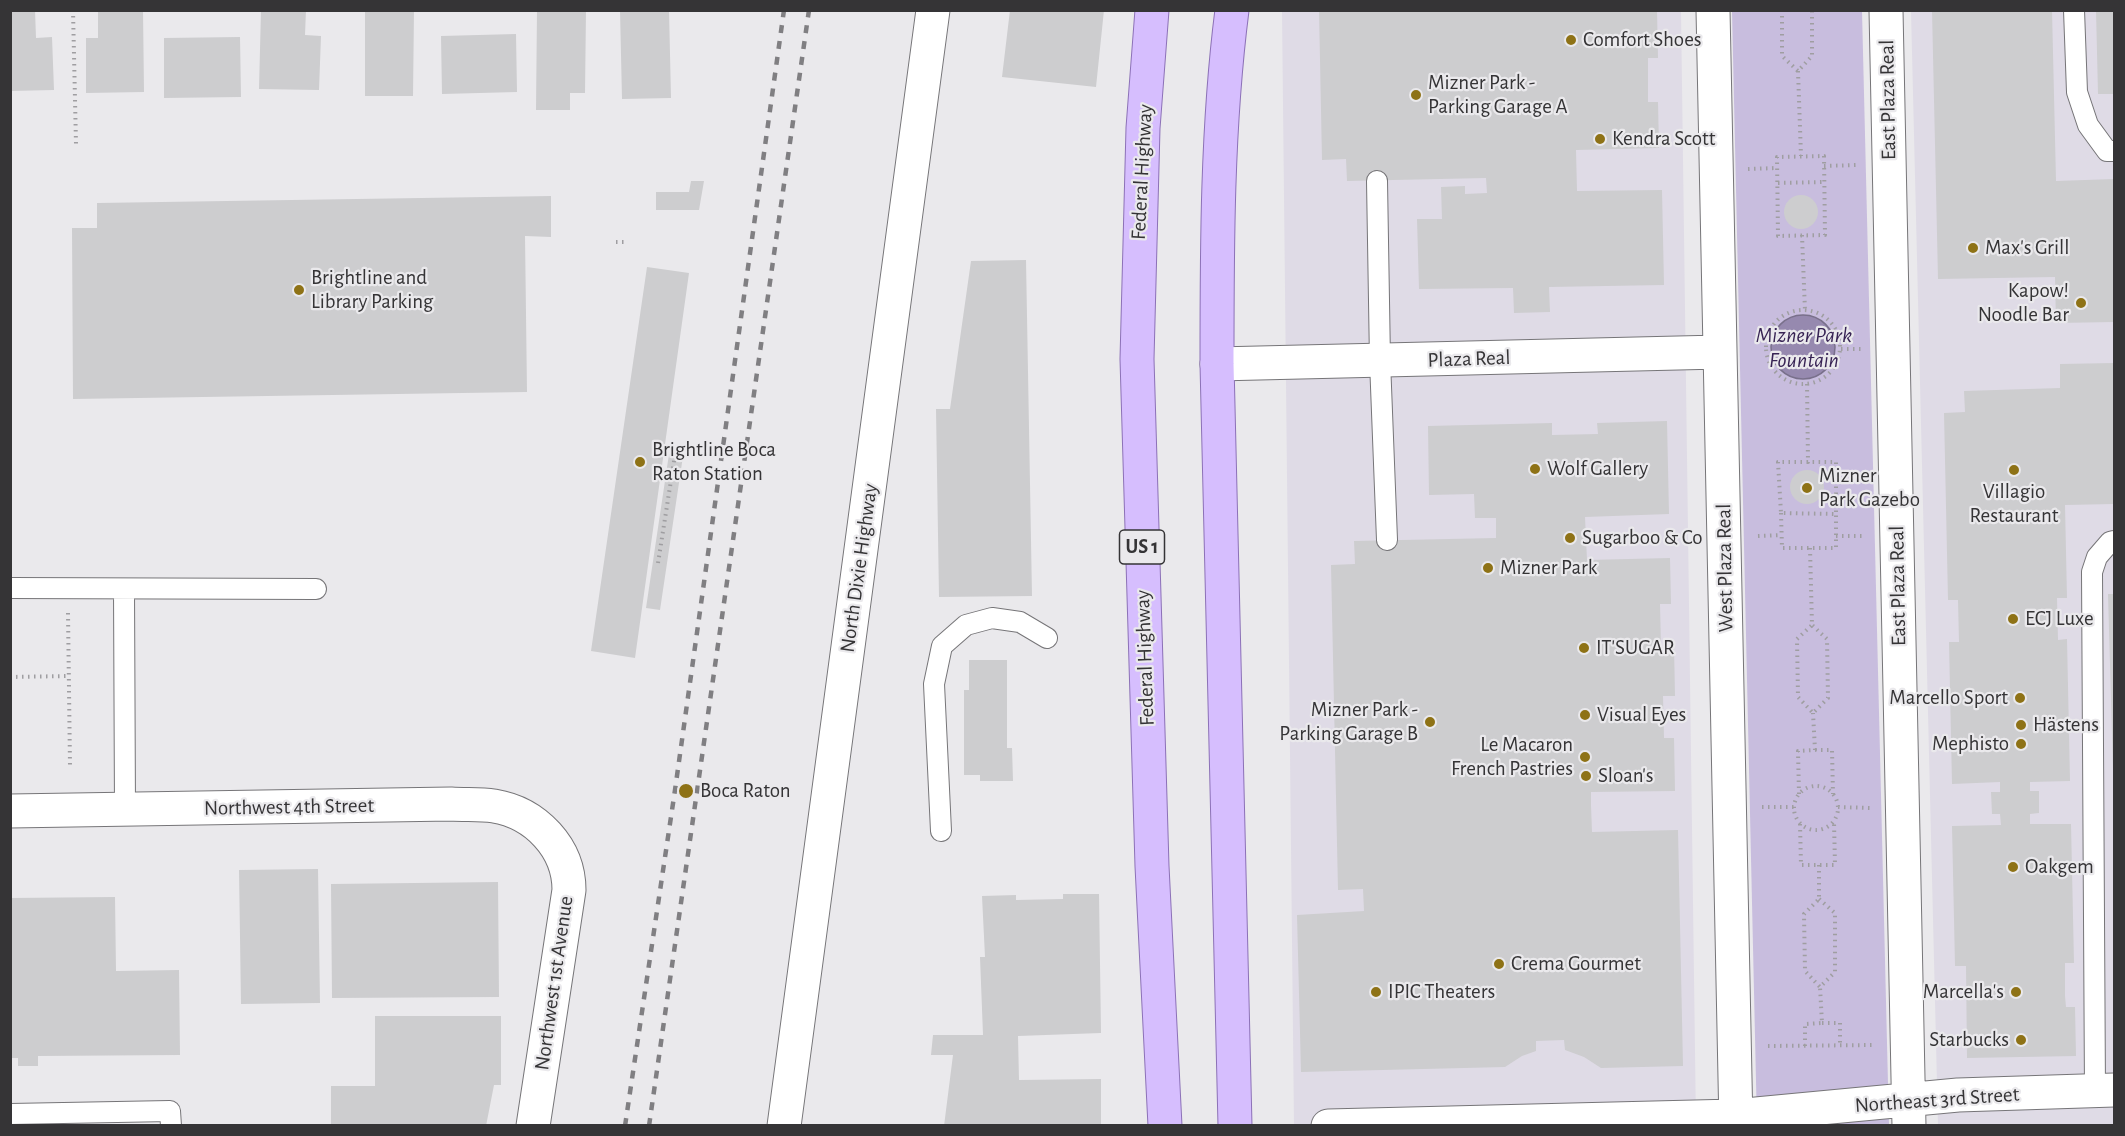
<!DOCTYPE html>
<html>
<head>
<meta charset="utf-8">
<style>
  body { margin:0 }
  #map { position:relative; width:2125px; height:1136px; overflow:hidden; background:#eae9ec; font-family:"Alegreya Sans",sans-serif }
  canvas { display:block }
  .frame { position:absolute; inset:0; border:12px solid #353436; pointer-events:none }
</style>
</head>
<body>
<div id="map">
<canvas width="2125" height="1136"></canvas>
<div class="frame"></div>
</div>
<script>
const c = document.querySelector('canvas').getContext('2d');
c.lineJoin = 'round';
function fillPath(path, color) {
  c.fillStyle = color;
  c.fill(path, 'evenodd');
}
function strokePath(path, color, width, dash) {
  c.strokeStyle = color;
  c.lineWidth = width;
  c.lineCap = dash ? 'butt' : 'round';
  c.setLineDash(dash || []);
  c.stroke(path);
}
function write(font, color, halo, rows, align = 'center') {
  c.font = font + ' "Alegreya Sans",sans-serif';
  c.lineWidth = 4.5;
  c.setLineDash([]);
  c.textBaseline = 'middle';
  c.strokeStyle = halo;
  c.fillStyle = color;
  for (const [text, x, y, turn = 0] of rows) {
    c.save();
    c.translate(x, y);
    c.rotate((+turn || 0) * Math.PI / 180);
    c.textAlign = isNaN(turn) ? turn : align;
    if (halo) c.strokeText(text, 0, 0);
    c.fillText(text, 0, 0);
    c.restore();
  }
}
const built = new Path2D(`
  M 1282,11 L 1681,11 L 1696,1125 L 1294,1125 Z
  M 1911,11 L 2114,11 L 2114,1125 L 1938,1125 Z`);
const green = new Path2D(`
  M 1732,11 L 1862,11 L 1889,1125 L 1757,1125 Z`);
const water = new Path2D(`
  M1771 347a32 32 0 1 1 64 0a32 32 0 1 1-64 0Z`);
const building = new Path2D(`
  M 10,10 L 35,10 L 36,38 L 52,37 L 54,90 L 10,91 Z
  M 98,10 L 143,10 L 144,92 L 86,93 L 86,38 L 98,38 Z
  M 261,10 L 306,10 L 305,35 L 321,36 L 319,90 L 259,89 Z
  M 365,10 L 414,10 L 413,96 L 365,96 Z
  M 537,10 L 586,10 L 585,93 L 570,93 L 570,110 L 536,110 Z
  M 620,10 L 669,10 L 671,98 L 622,99 Z
  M 1010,10 L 1104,10 L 1096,87 L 1002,77 Z
  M 1319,10 L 1657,10 L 1658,58 L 1648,58 L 1648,102 L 1658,102 L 1659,148 L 1576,150 L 1577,191 L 1662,190 L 1664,285 L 1549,287 L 1550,312 L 1514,313 L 1513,288 L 1419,289 L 1417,219 L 1442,219 L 1441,187 L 1465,186 L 1465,194 L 1487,193 L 1486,178 L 1347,181 L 1346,159 L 1322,160 Z
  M 1932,10 L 2052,10 L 2056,181 L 2114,179 L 2114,322 L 2056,323 L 2055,277 L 1938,279 Z
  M 2096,10 L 2114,10 L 2114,94 L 2098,94 Z
  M 516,34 L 517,92 L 442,94 L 441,36 Z
  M 240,37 L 241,97 L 164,98 L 164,38 Z
  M 691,181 L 704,181 L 699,210 L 656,210 L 656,192 L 689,192 Z
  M1784 212a17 17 0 1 1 34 0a17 17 0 1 1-34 0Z
  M 551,196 L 551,237 L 525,236 L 527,392 L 73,399 L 72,228 L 97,228 L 97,203 Z
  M 1026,260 L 1032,596 L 939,597 L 936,409 L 950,409 L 971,261 Z
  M 647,267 L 689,273 L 635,658 L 591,651 Z
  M 2114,363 L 2114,504 L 2065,505 L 2067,598 L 2057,598 L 2058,640 L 2067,639 L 2070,781 L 2030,782 L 2030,791 L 2039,791 L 2039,813 L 2030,814 L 2030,824 L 2071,824 L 2074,963 L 2065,963 L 2065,996 L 2066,1007 L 2075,1007 L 2076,1056 L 1967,1058 L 1966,966 L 1955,966 L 1952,826 L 2001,825 L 2000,814 L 1992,814 L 1991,792 L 2000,792 L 2000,782 L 1952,784 L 1949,642 L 1959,642 L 1958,600 L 1948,600 L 1944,413 L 1965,412 L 1964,391 L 2060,388 L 2060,364 Z
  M 1667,421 L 1669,514 L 1585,517 L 1587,560 L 1670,558 L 1671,604 L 1660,604 L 1661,647 L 1674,646 L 1675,696 L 1663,696 L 1664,738 L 1674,738 L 1675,791 L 1591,792 L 1591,805 L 1592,832 L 1678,830 L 1683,1066 L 1601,1068 L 1584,1057 L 1565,1050 L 1564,1040 L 1536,1041 L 1536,1051 L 1522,1056 L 1505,1067 L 1301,1072 L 1297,915 L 1364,911 L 1363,889 L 1338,890 L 1331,565 L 1355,564 L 1354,541 L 1496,538 L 1496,518 L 1475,518 L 1474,494 L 1429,495 L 1428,426 L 1552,423 L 1552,435 L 1598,434 L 1597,423 Z
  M 669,454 L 683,456 L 660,610 L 646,608 Z
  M1790 487a17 17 0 1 1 34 0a17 17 0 1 1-34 0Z
  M 2108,594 L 2114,594 L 2114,771 L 2113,771 Z
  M 969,660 L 1007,660 L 1007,748 L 1012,748 L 1013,781 L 980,781 L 980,775 L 964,775 L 964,690 L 969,690 Z
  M 318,869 L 320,1003 L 241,1004 L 239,870 Z
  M 498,882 L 499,997 L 332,998 L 331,884 Z
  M 1063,894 L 1099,894 L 1101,1033 L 1018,1036 L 1019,1080 L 1101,1079 L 1101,1126 L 944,1126 L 953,1055 L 931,1055 L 933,1035 L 983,1035 L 980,957 L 985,957 L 982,896 L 1016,895 L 1016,900 L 1063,899 Z
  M 115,897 L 116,971 L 179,970 L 180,1055 L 38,1056 L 38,1066 L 18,1066 L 18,1058 L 10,1058 L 10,898 Z
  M 375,1016 L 501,1016 L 501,1085 L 494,1085 L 486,1126 L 331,1126 L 331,1086 L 375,1086 Z`);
const path = new Path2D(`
  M 73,10 L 76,144
  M 1782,10 L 1782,56 L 1798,71 L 1812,56 L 1812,10
  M 1798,71 L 1801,156
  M 1824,156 L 1825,235 L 1778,236 L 1777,157 Z
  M 1824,166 L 1856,165
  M 1748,169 L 1777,168
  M 1778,183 L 1825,182
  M 1802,235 L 1805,311
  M 616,242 L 627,242
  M1766 347a37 37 0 1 1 74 0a37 37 0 1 1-74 0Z
  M 1841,349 L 1861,349
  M 1807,384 L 1808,462 L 1778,462 L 1781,513 L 1836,514 L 1836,462 L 1808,462
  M 1781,513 L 1782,548 L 1836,548 L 1836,514
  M 1758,536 L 1781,535
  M 1836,536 L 1865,536
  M 1810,548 L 1812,625 L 1797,639 L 1798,697 L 1813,713 L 1828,698 L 1827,639 L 1812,625
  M 658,563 L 675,455
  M 68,613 L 70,766
  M 10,677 L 69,676
  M 1815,750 L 1832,750 L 1833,794
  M1794 808a22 22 0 1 1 44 0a22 22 0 1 1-44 0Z
  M 1799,794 L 1798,751 L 1815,750 L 1813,713
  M 1762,807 L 1794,807
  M 1838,807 L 1870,808
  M 1800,824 L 1801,865 L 1835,865 L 1834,822
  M 1819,865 L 1819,899 L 1804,914 L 1805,971 L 1820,987 L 1835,972 L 1835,913 L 1819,899
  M 1822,1023 L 1840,1023 L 1840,1046
  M 1768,1046 L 1874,1045
  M 1805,1046 L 1805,1024 L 1822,1023 L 1820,987`);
const service = new Path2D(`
  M 2074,10 L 2077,92 L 2088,125 L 2107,151 L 2114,151
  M 1377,181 L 1380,361 L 1387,540
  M 10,588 L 316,589
  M 124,589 L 125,810
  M 941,831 L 934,684 L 942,646 L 966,625 L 992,618 L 1020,622 L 1047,638
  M 2095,1091 L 2092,572 L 2097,557 L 2110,542 L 2114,541
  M 10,1114 L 170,1111 L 171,1126`);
const minor = new Path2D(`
  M 1713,10 L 1736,1126
  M 1886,10 L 1909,1126
  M 1217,364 L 1720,352
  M 10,811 L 451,804 C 466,805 480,804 494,806 C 536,813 569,848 569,890 L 533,1126
  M 1328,1126 L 1735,1116 L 1958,1095 L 2114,1090`);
const secondary = new Path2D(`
  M 784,1126 L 933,10`);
const primary = new Path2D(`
  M 1152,10 L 1143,128 L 1137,359 L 1152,866 L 1165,1126
  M 1232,10 C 1217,127 1217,247 1217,364 L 1235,1126`);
const rail = new Path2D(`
  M 625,1126 L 675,790 L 784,10
  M 649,1126 L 809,10`);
const markers = [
  [1571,40,6,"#8e7216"],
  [1416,95,6,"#8e7216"],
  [1600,139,6,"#8e7216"],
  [1973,248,6,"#8e7216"],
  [299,290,6,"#8e7216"],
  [2081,303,6,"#8e7216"],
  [640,462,6,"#8e7216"],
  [1535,469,6,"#8e7216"],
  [2014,470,6,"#8e7216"],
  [1807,488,6,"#8e7216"],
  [1570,538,6,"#8e7216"],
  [1488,568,6,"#8e7216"],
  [2013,619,6,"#8e7216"],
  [1584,648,6,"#8e7216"],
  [2020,698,6,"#8e7216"],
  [1585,715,6,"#8e7216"],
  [1430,722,6,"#8e7216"],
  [2021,725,6,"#8e7216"],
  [2021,744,6,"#8e7216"],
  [1585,757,6,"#8e7216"],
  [1586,776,6,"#8e7216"],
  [686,791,8,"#8e7216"],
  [2013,867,6,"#8e7216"],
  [1499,964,6,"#8e7216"],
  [1376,992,6,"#8e7216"],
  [2016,992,6,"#8e7216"],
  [2021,1040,6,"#8e7216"]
];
const shields = [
  [1142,547,45]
];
const shieldNames = [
  ["US 1",1142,547]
];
const poiNames = [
  ["Comfort Shoes",1583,40],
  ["Mizner Park -",1428,83],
  ["Parking Garage A",1428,107],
  ["Kendra Scott",1612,139],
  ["Max's Grill",1985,248],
  ["Brightline and",311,278],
  ["Library Parking",311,302],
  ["Kapow!",2069,291,"right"],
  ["Noodle Bar",2069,315,"right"],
  ["Brightline Boca",652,450],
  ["Raton Station",652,474],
  ["Wolf Gallery",1547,469],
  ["Mizner",1819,476],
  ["Park Gazebo",1819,500],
  ["Villagio",2014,492,"center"],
  ["Restaurant",2014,516,"center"],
  ["Sugarboo & Co",1582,538],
  ["Mizner Park",1500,568],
  ["ECJ Luxe",2025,619],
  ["IT'SUGAR",1596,648],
  ["Marcello Sport",2008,698,"right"],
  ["Mizner Park -",1418,710,"right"],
  ["Parking Garage B",1418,734,"right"],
  ["Visual Eyes",1597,715],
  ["Hästens",2033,725],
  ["Mephisto",2009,744,"right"],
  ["Le Macaron",1573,745,"right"],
  ["French Pastries",1573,769,"right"],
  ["Sloan's",1598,776],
  ["Boca Raton",700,791],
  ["Oakgem",2025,867],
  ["Crema Gourmet",1511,964],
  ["IPIC Theaters",1388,992],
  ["Marcella's",2004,992,"right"],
  ["Starbucks",2009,1040,"right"]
];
const streetNames = [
  ["East Plaza Real",1888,100,-91],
  ["Federal Highway",1142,172,-87],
  ["Plaza Real",1469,359,-2],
  ["North Dixie Highway",859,568,-82],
  ["West Plaza Real",1725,568,-91],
  ["East Plaza Real",1898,586,-91],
  ["Federal Highway",1145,658,-92],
  ["Northwest 4th Street",289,807,-1],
  ["Northwest 1st Avenue",554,983,-82],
  ["Northeast 3rd Street",1937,1100,-4]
];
const waterNames = [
  ["Mizner Park",1804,335],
  ["Fountain",1804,360]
];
fillPath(built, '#dfdbe6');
fillPath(green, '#c8bdde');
fillPath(water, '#9689af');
strokePath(water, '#79708b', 1.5);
fillPath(building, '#cdcdcf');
strokePath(service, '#767578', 22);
strokePath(minor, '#767578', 35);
strokePath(secondary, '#767578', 35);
strokePath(primary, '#8c71b7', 35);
strokePath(path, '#9f9ea1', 4, [1.5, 4.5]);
strokePath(service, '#fff', 20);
strokePath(minor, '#fff', 33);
strokePath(secondary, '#fff', 33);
strokePath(primary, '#d6befe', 33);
strokePath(rail, '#807f82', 4.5, [8, 8]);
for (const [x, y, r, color] of markers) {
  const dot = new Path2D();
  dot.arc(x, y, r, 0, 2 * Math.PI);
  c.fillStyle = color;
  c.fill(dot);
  strokePath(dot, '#eae9ec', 2);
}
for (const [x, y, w] of shields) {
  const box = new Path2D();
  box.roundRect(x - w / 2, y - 17, w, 34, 4.5);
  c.fillStyle = '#eae9ec';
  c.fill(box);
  strokePath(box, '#353436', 1.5);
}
write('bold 20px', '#353436', null, shieldNames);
write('21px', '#353436', '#eae9ec', poiNames, 'left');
write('21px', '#353436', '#eae9ec', streetNames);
write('italic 22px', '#372354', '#eae9ec', waterNames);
</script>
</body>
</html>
